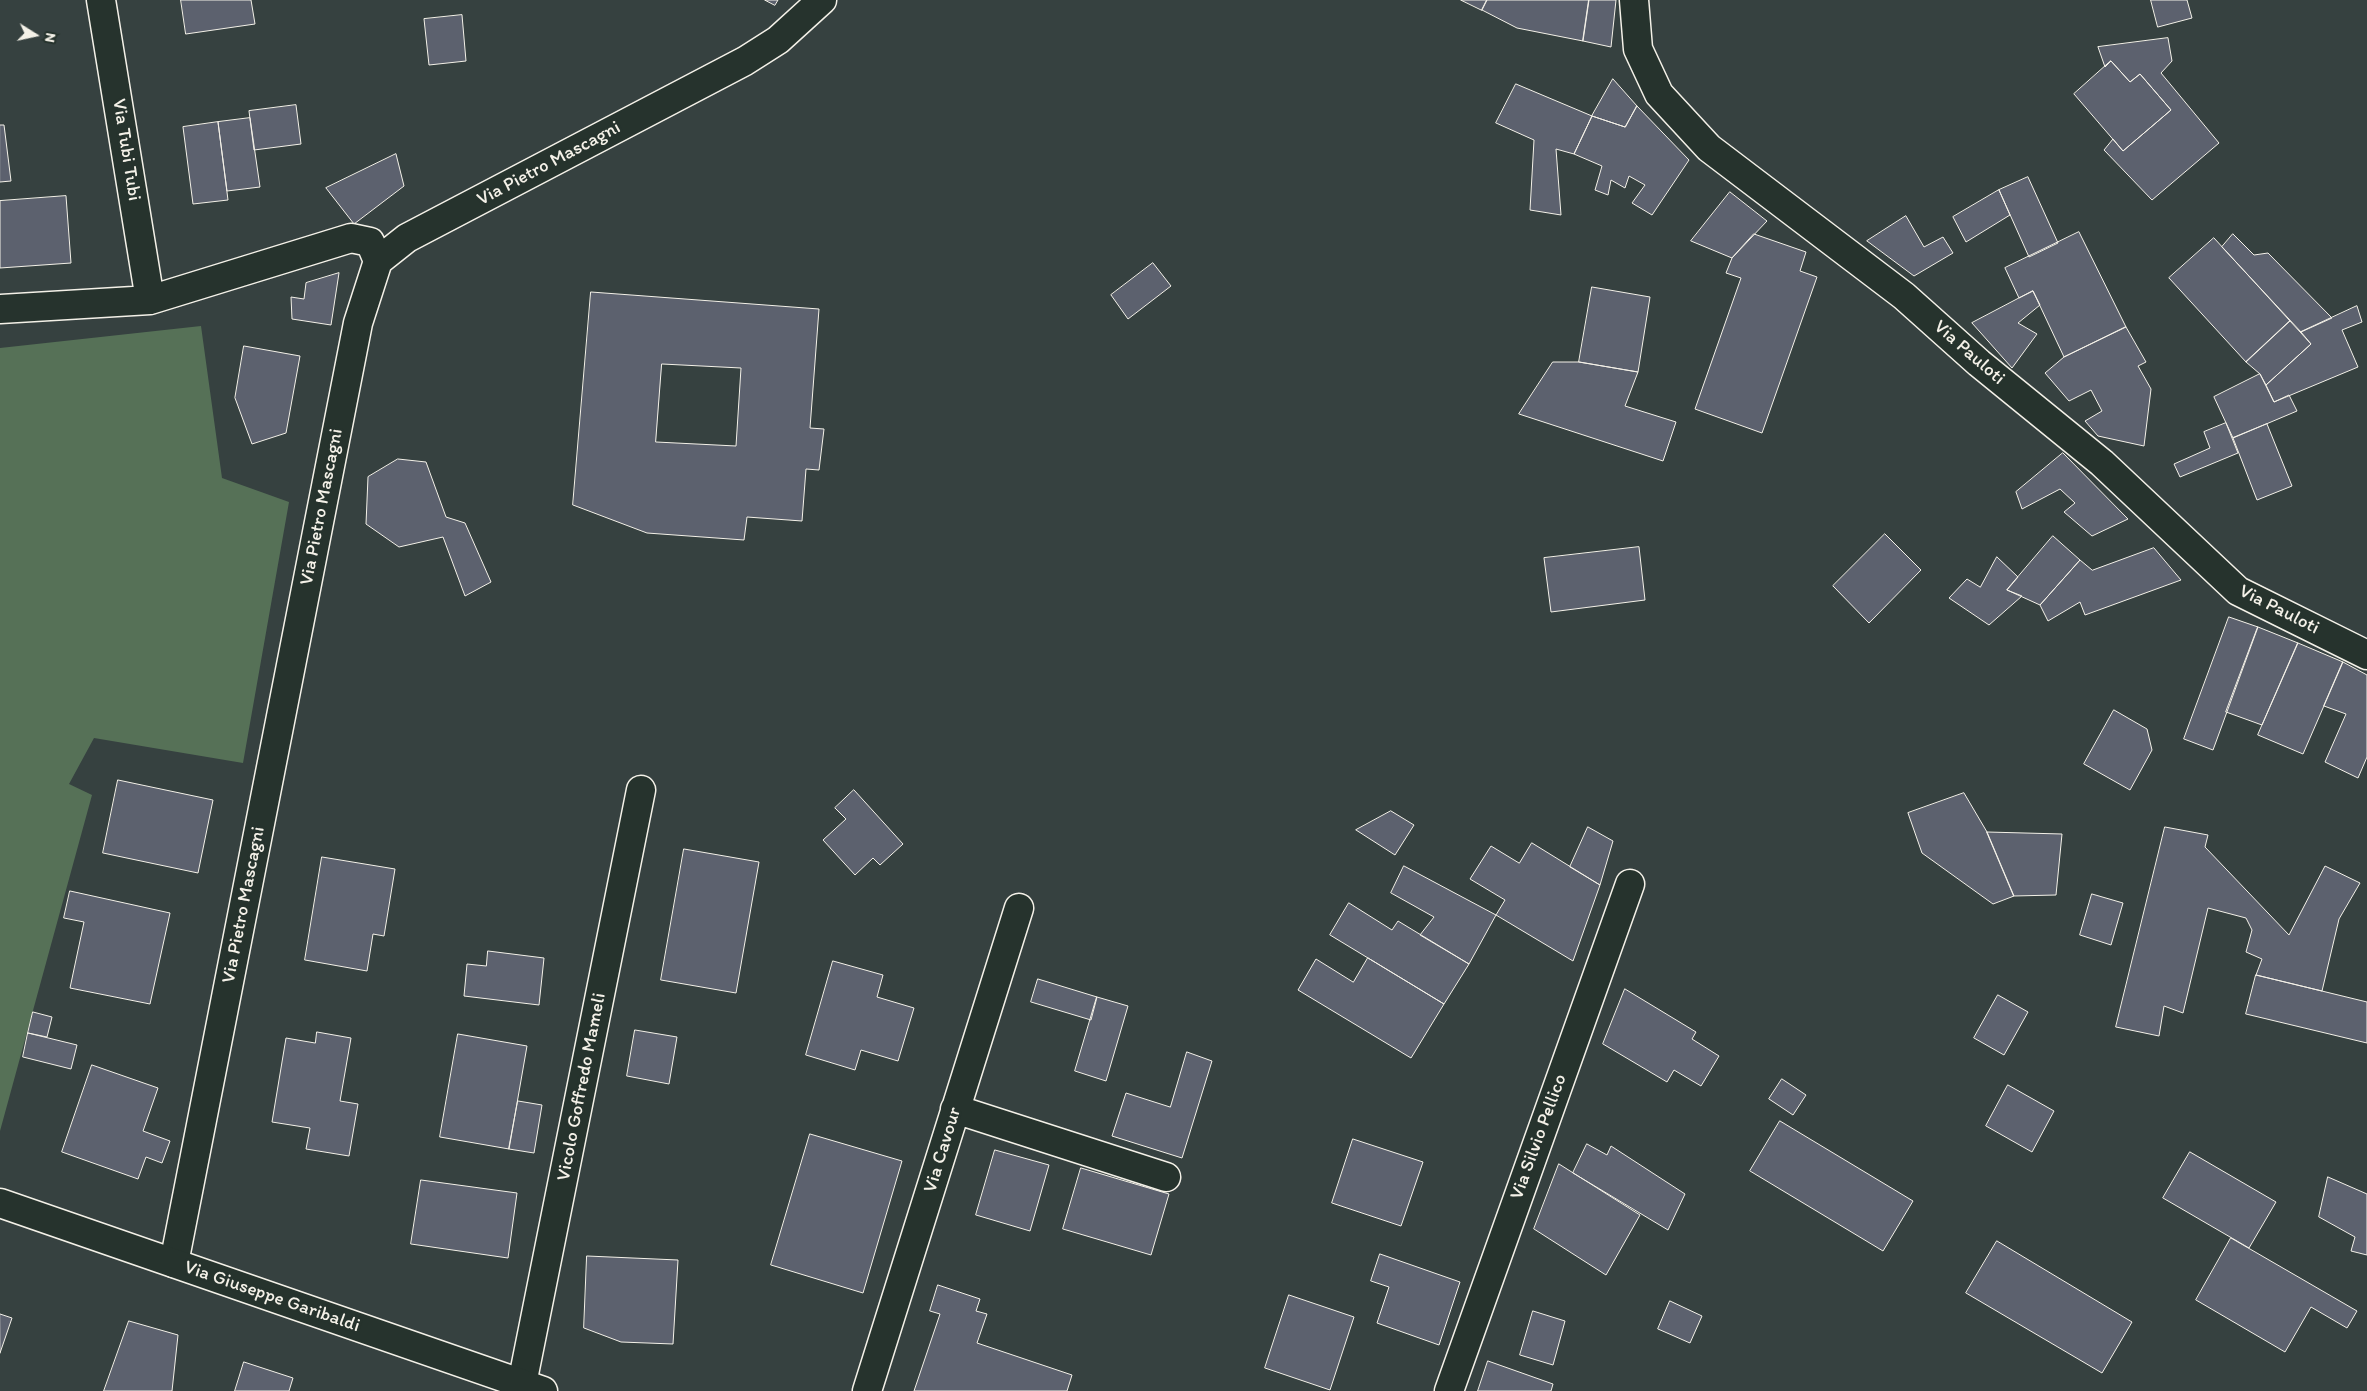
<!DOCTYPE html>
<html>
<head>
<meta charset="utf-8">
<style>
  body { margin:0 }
  #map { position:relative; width:2367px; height:1391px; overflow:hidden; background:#364140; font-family:Itim,sans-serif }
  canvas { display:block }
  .north { position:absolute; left:10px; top:10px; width:50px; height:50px; -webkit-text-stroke:4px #26332d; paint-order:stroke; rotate:100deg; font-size:14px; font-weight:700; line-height:20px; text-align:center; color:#f4f1e8 }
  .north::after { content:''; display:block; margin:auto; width:18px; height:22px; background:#f4f1e8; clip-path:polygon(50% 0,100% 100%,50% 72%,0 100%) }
</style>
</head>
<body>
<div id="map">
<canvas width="2367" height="1391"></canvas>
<div class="north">N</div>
</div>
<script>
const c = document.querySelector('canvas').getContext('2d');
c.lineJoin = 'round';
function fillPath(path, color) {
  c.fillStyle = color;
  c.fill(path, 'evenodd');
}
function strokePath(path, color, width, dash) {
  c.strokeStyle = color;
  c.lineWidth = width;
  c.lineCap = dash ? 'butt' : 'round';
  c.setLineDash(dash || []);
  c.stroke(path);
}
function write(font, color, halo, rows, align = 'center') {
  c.font = font + ' Itim,sans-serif';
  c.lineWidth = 5;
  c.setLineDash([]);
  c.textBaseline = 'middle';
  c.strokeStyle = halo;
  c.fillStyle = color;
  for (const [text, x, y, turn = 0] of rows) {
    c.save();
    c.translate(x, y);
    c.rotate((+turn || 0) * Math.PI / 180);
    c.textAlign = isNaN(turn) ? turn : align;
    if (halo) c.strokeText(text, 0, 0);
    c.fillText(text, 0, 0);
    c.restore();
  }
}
const green = new Path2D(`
  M 201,326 L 222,478 L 289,502 L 243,763 L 94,738 L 69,784 L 92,795 L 0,1131 L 0,348 Z`);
const building = new Path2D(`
  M 181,0 L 251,0 L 255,24 L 186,34 Z
  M 765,0 L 778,0 L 775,5 Z
  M 1461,0 L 1487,0 L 1482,10 Z
  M 1487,0 L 1589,0 L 1583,41 L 1517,28 L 1482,10 Z
  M 1589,0 L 1616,0 L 1611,47 L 1583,41 Z
  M 2151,0 L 2187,0 L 2192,18 L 2158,27 Z
  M 462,15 L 466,61 L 429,65 L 424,19 Z
  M 2168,38 L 2172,61 L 2161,73 L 2219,143 L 2152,200 L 2104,150 L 2113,139 L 2123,151 L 2171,110 L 2140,74 L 2130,82 L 2111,61 L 2105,67 L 2098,47 Z
  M 2111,61 L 2130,82 L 2140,74 L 2171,110 L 2123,151 L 2074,94 Z
  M 1613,79 L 1637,106 L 1625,127 L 1592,116 Z
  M 1516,84 L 1592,116 L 1574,154 L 1556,149 L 1561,215 L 1530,210 L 1534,140 L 1496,123 Z
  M 296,105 L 301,144 L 254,150 L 249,111 Z
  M 1637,106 L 1689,160 L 1652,215 L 1632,203 L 1645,185 L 1629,176 L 1625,188 L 1611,180 L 1608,195 L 1595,190 L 1602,166 L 1574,154 L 1592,116 L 1625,127 Z
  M 250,118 L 260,187 L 227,191 L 218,122 Z
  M 218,122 L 228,200 L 193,204 L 183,127 Z
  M 0,125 L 4,125 L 11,181 L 0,182 Z
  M 396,154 L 404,186 L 354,224 L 326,188 Z
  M 2028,177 L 2058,243 L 2029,257 L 1999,190 Z
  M 1999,190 L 2010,215 L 1966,242 L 1953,217 Z
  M 1730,192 L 1767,221 L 1732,258 L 1691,241 Z
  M 66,196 L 71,263 L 0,268 L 0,201 Z
  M 1906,216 L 1924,247 L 1943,237 L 1953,253 L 1914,276 L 1867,241 Z
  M 2079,232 L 2126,327 L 2064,357 L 2033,291 L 2019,298 L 2005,268 Z
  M 1754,234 L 1806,252 L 1800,271 L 1817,277 L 1762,433 L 1695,409 L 1741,278 L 1726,273 L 1732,258 Z
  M 2233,234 L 2254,255 L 2268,253 L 2332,318 L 2301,332 L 2222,247 Z
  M 2214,238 L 2290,321 L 2246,362 L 2169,278 Z
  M 1153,263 L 1171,286 L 1128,319 L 1111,295 Z
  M 339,273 L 331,325 L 292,319 L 291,297 L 304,299 L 306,283 Z
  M 1592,287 L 1650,297 L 1638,372 L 1579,362 Z
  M 2033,291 L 2040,305 L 2018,323 L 2037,334 L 2012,368 L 1972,323 Z
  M 591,292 L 819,309 L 810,428 L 824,429 L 819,470 L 806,469 L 802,521 L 747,517 L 744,540 L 647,533 L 573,505 ZM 662,364 L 741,368 L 736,446 L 656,442 Z
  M 2357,306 L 2362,322 L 2342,330 L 2358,367 L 2274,402 L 2266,385 L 2311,344 L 2301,332 Z
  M 2290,321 L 2311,344 L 2266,385 L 2260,374 L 2246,362 Z
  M 2126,327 L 2146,362 L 2138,366 L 2151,389 L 2144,446 L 2098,436 L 2085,421 L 2102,411 L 2091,390 L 2069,401 L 2045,373 L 2064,357 Z
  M 244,346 L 300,356 L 286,433 L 252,444 L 235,398 Z
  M 1553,362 L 1579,362 L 1638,372 L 1625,406 L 1676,422 L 1663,461 L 1519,414 Z
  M 2260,374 L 2274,402 L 2289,395 L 2297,411 L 2233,438 L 2214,397 Z
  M 2226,423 L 2238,453 L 2180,477 L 2174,464 L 2210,448 L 2204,432 Z
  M 2267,424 L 2292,486 L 2257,500 L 2233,438 Z
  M 2063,453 L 2128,519 L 2092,536 L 2064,512 L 2075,503 L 2060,489 L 2022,509 L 2016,492 Z
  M 398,459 L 426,462 L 446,517 L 465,523 L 491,582 L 465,596 L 443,537 L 399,547 L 366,524 L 368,477 Z
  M 1885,534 L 1921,570 L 1869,623 L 1833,586 Z
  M 2053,536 L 2080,560 L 2040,605 L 2007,590 Z
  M 1639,547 L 1645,600 L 1551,612 L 1544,558 Z
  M 2154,548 L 2181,580 L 2085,615 L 2080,602 L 2048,621 L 2040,605 L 2080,560 L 2092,570 Z
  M 1997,557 L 2018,577 L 2007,590 L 2022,596 L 1989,625 L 1949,598 L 1967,579 L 1980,587 Z
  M 2229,617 L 2258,627 L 2213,750 L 2184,739 Z
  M 2258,627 L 2298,643 L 2262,725 L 2226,712 Z
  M 2298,643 L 2343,662 L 2303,754 L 2258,735 Z
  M 2343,662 L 2367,675 L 2367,757 L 2358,778 L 2325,762 L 2346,714 L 2324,706 Z
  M 2114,710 L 2147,729 L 2152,750 L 2130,790 L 2084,764 Z
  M 118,780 L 213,800 L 198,873 L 103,853 Z
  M 854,790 L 903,844 L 880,865 L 873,858 L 855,875 L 823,840 L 846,819 L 835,808 Z
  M 1964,793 L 1987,832 L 2014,896 L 1993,904 L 1922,853 L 1908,813 Z
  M 1391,811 L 1414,825 L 1395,855 L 1356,830 Z
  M 1588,827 L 1613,841 L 1600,885 L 1570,867 Z
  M 2165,827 L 2208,835 L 2205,847 L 2289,935 L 2325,866 L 2360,883 L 2339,919 L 2322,991 L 2256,975 L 2262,959 L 2246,952 L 2252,930 L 2246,918 L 2208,908 L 2183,1013 L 2164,1006 L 2159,1036 L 2116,1027 Z
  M 1987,832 L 2062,834 L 2056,895 L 2014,896 Z
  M 1532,843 L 1600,885 L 1573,961 L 1496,915 L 1505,900 L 1470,879 L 1491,846 L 1519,863 Z
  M 684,849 L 759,862 L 736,993 L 661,980 Z
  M 322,857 L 395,869 L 384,936 L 373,934 L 367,971 L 305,960 Z
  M 1404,866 L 1496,915 L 1469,964 L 1420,935 L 1434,917 L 1391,893 Z
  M 70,891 L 170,913 L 150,1004 L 70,988 L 84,922 L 64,918 Z
  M 2092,894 L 2123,903 L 2111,945 L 2080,935 Z
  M 1349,903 L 1392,930 L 1398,921 L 1469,964 L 1444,1004 L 1330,935 Z
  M 488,951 L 544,958 L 539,1005 L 464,996 L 467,964 L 486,966 Z
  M 1368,958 L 1444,1004 L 1411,1058 L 1298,990 L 1316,959 L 1353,982 Z
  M 833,961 L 883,975 L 877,997 L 914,1008 L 898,1061 L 861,1050 L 855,1070 L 806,1055 Z
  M 2256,975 L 2367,1002 L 2367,1043 L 2246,1014 Z
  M 1038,979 L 1097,997 L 1091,1020 L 1031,1002 Z
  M 1625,989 L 1696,1032 L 1692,1039 L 1719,1056 L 1701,1086 L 1674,1070 L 1667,1082 L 1603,1044 Z
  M 1998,995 L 2028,1012 L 2004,1055 L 1974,1038 Z
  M 1097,997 L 1128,1006 L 1106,1081 L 1075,1071 Z
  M 33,1012 L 52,1017 L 47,1037 L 28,1033 Z
  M 635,1030 L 677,1037 L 669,1084 L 627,1076 Z
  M 317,1032 L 351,1038 L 340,1101 L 358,1104 L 349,1156 L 306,1149 L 310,1128 L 272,1122 L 286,1038 L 315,1043 Z
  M 28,1033 L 77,1045 L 71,1069 L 23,1057 Z
  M 458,1034 L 527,1046 L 509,1149 L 440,1137 Z
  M 1187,1052 L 1212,1061 L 1182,1158 L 1112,1136 L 1126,1093 L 1170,1107 Z
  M 92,1065 L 158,1088 L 143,1131 L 170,1141 L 162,1163 L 146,1157 L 138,1179 L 62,1152 Z
  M 1782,1079 L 1806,1095 L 1793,1115 L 1769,1099 Z
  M 2008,1085 L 2054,1111 L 2032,1152 L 1986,1126 Z
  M 518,1101 L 542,1105 L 534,1153 L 509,1149 Z
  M 1780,1121 L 1913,1201 L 1883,1251 L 1750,1171 Z
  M 810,1134 L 902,1161 L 863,1293 L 771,1265 Z
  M 1353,1139 L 1423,1162 L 1401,1226 L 1332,1203 Z
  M 1587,1144 L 1607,1155 L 1611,1146 L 1685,1194 L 1668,1230 L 1573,1173 Z
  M 995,1150 L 1049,1165 L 1030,1231 L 976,1215 Z
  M 2190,1152 L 2276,1202 L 2249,1248 L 2163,1198 Z
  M 1559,1164 L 1640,1215 L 1606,1275 L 1534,1229 Z
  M 1081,1168 L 1169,1194 L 1151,1255 L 1063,1229 Z
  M 2328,1177 L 2367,1194 L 2367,1255 L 2351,1251 L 2355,1237 L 2319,1217 Z
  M 421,1180 L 517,1193 L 508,1258 L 411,1244 Z
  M 2231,1238 L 2357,1311 L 2347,1328 L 2311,1307 L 2285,1352 L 2196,1300 Z
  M 1997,1241 L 2132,1322 L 2102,1373 L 1966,1293 Z
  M 1380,1254 L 1460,1282 L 1439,1345 L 1377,1323 L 1389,1287 L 1371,1281 Z
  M 587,1256 L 678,1260 L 673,1344 L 621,1342 L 584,1328 Z
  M 938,1285 L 980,1299 L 976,1311 L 987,1314 L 977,1343 L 1072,1375 L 1067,1391 L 914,1391 L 940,1314 L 930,1311 Z
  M 1289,1295 L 1354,1317 L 1330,1390 L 1265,1368 Z
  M 1670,1301 L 1702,1316 L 1690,1343 L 1658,1329 Z
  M 1533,1311 L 1565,1321 L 1553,1365 L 1520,1355 Z
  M 0,1314 L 12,1318 L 0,1353 Z
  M 129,1321 L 178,1335 L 172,1391 L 104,1391 Z
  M 1488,1361 L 1553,1384 L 1551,1391 L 1478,1391 Z
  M 244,1362 L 293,1378 L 289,1391 L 235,1391 Z`);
const minor = new Path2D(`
  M 101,0 L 150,300
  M 1634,0 L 1638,49 L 1659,94 L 1709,148 L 1904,296 L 1979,363 L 2102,463 L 2238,591 L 2367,655
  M 0,309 L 150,300 L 351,238 L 370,242 L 378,261
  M 955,1109 L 1166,1177
  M 174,1263 L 358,323 L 378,261 L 407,238 L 745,61 L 778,40 L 822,0
  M 522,1384 L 641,790
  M 867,1391 L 1019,908
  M 1449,1391 L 1630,884`);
const secondary = new Path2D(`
  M 0,1203 L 543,1391`);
const streetNames = [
  ["Via Tubi Tubi",126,150,81],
  ["Via Pietro Mascagni",549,164,-28],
  ["Via Pauloti",1969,353,41],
  ["Via Pietro Mascagni",322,507,-79],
  ["Via Pauloti",2279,610,27],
  ["Via Pietro Mascagni",244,905,-79],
  ["Vicolo Goffredo Mameli",582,1087,-79],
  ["Via Silvio Pellico",1539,1137,-70],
  ["Via Cavour",943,1150,-73],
  ["Via Giuseppe Garibaldi",272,1297,19]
];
fillPath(green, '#567157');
fillPath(building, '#5c616e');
strokePath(building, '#f4f1e8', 1);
strokePath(minor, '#f4f1e8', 31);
strokePath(secondary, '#f4f1e8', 31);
strokePath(minor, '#26332d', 28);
strokePath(secondary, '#26332d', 28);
write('19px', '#f4f1e8', '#26332d', streetNames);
</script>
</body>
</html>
